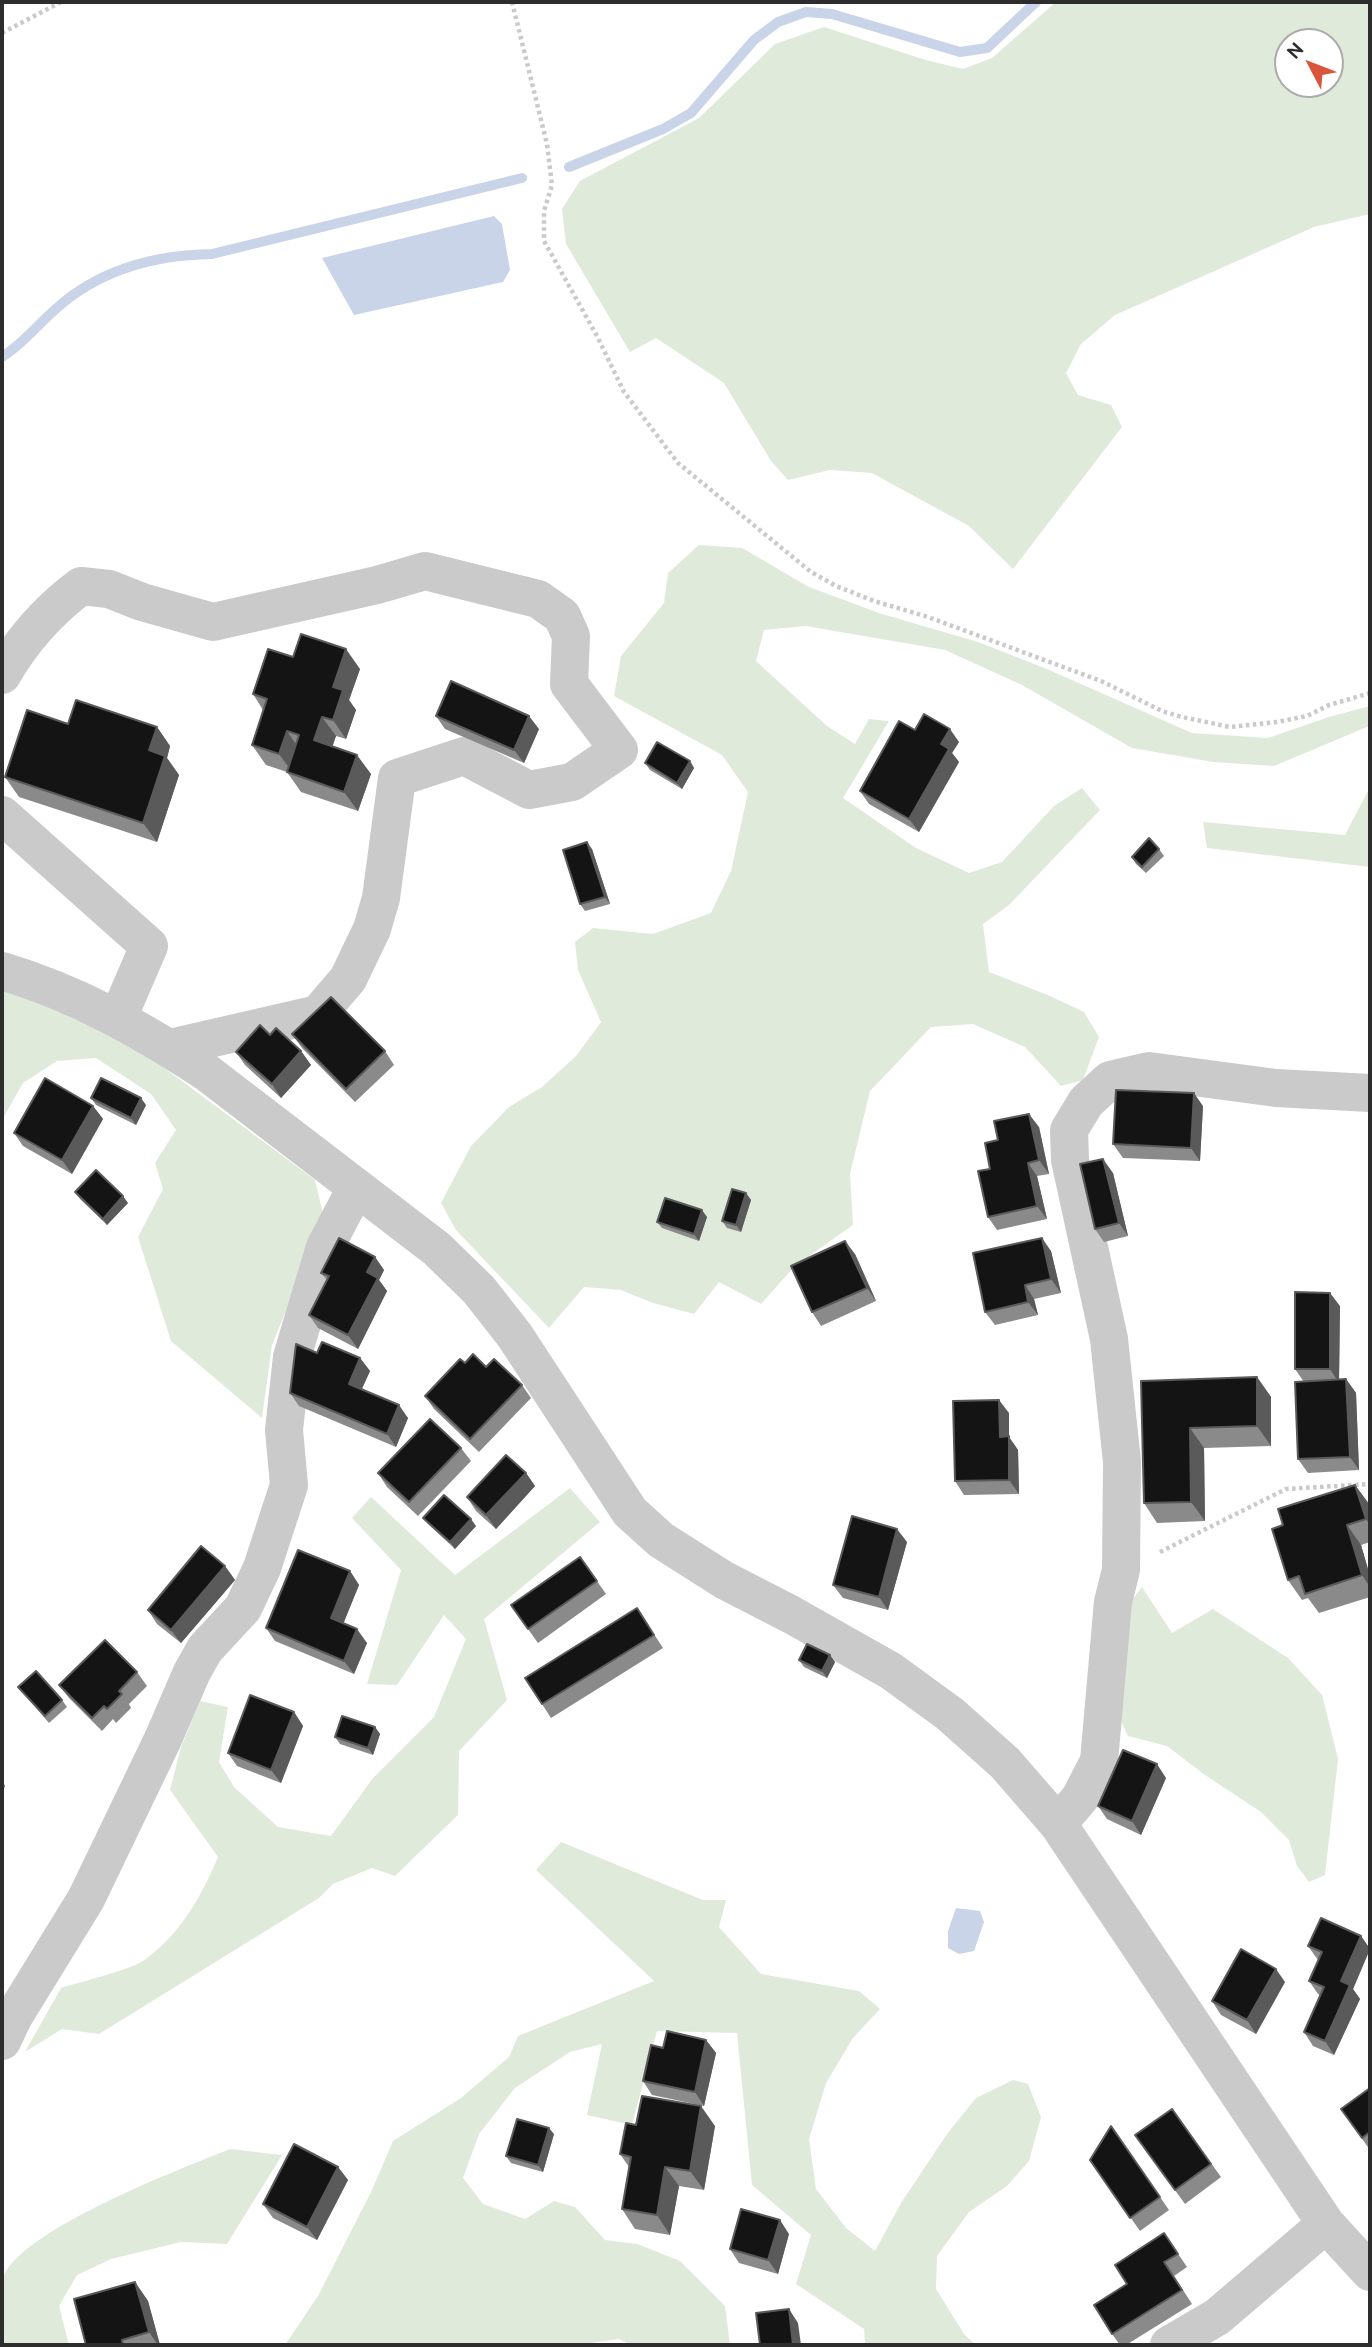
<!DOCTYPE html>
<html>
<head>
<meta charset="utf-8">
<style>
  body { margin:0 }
  #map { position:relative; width:1372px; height:2347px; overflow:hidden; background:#fff; font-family:Ubuntu,sans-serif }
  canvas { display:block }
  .frame { position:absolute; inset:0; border:4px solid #2d2d2d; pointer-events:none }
  .north { position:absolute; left:1274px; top:28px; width:70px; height:70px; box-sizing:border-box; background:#fff; border:2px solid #ababab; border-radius:50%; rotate:312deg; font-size:19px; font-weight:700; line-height:28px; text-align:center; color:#2d2d2d }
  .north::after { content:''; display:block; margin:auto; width:24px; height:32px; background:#da5539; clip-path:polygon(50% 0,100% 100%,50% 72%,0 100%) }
</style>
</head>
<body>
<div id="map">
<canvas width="1372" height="2347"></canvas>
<div class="frame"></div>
<div class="north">N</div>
</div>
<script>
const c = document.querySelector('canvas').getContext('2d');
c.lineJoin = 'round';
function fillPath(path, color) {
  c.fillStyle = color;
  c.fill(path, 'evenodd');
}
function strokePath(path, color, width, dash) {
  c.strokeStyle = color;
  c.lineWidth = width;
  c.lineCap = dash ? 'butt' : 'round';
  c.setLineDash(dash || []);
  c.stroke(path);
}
const green = new Path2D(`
  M 1056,2 L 1370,2 L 1370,214 L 1314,227 L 1115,315 L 1081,344 L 1066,373 L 1078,395 L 1111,405 L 1122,427 L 1013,569 L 969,526 L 872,473 L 830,470 L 788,480 L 771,461 L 724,383 L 656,338 L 630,352 L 566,244 L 562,209 L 580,181 L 699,118 L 775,44 L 824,27 L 926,60 L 963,69 L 992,58 ZM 1288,42 L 1330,42 L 1330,84 L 1288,84 Z
  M 699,545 L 742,548 L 809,587 L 879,613 L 978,642 L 1047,669 L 1192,733 L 1268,738 L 1329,717 L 1370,706 L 1370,728 L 1367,727 L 1274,766 L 1213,762 L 1132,748 L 1022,685 L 945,650 L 806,626 L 764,630 L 756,661 L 827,726 L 855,744 L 869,719 L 889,721 L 843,798 L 916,848 L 969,873 L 1002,862 L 1054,806 L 1082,788 L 1100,810 L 1009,905 L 983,924 L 989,972 L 1050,996 L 1084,1012 L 1099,1037 L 1083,1080 L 1061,1086 L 1025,1047 L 973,1024 L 931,1027 L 870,1091 L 850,1174 L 853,1225 L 795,1266 L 761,1304 L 719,1282 L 694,1314 L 653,1303 L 621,1290 L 584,1287 L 549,1328 L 456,1230 L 441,1203 L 471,1146 L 509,1107 L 542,1087 L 576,1056 L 601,1022 L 578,970 L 575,942 L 593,928 L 653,934 L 711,913 L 731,871 L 748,792 L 722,755 L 614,696 L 621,656 L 664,603 L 668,573 Z
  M 1370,787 L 1370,867 L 1207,848 L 1203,822 L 1345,835 Z
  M 2,990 L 89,1020 L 155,1061 L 315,1180 L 324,1218 L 272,1345 L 262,1418 L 171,1341 L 138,1237 L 163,1189 L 155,1163 L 176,1130 L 151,1094 L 96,1058 L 57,1061 L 23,1083 L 2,1120 Z
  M 570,1488 L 600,1522 L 484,1619 L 507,1700 L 459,1751 L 458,1815 L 395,1876 L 372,1868 L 333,1884 L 319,1898 L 99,2034 L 62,2029 L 25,2052 L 61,1988 C 80,1982 129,1970 143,1961 C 180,1935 201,1897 218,1857 L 170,1790 L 181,1747 L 200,1701 L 228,1707 L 219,1762 L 234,1787 L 278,1827 L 331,1836 L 373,1778 L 434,1717 L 466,1639 L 444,1615 L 397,1685 L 367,1684 L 401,1570 L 352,1518 L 371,1497 L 455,1575 Z
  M 1142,1587 L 1172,1633 L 1213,1609 L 1288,1658 L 1322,1695 L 1338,1759 L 1325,1875 L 1309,1882 L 1297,1866 L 1289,1840 L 1261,1812 L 1205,1775 L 1167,1746 L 1128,1736 L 1117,1712 L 1124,1610 Z
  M 561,1842 L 703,1900 L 726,1900 L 719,1927 L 761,1974 L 859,1991 L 880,2009 L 853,2038 L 826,2083 L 809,2139 L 816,2189 L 846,2228 L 875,2251 L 901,2203 L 947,2134 L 976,2098 L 1013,2080 L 1028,2084 L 1041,2117 L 1029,2161 L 1007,2186 L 969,2212 L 937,2256 L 936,2289 L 964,2334 L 976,2345 L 865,2345 L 864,2329 L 796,2284 L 811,2235 L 752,2185 L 737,2033 L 657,2031 L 632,2125 L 587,2115 L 602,2044 L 570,2052 L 515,2088 L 479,2134 L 463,2178 L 483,2204 L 525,2219 L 554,2201 L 575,2207 L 605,2240 L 637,2244 L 680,2261 L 725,2306 L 730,2345 L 631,2345 L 619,2339 L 576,2345 L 285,2345 L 318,2296 L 371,2192 L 393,2141 L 461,2098 L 509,2057 L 518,2036 L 654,1981 L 536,1870 Z
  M 230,2149 L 282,2155 L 227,2244 L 181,2242 L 111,2259 L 77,2275 L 59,2306 L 69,2345 L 2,2345 C 2,2328 0,2297 2,2281 C 13,2232 183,2168 230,2149 Z`);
const water = new Path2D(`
  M 494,216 L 502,224 L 510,270 L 503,282 L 354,315 L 322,258 Z
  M 956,1908 L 980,1911 L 984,1922 L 974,1951 L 959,1954 L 948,1948 L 948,1931 Z`);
const stream = new Path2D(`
  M 569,167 L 663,129 L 691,113 L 754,40 L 778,22 L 806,12 L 832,14 L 960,52 L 987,48 L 1036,2
  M 2,357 C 23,344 39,323 58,307 C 101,269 156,255 212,254 L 522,178`);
const path = new Path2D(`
  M 512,2 L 547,144 L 552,185 L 544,211 L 544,241 L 597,336 L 624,392 L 678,463 L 811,572 L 836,586 L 874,601 L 928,617 L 1101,681 L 1162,711 L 1182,717 L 1230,727 L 1277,722 L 1307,716 L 1329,705 L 1370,693
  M 2,33 L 61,2
  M 1160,1552 L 1286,1489 L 1370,1484`);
const minor = new Path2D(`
  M 2,675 C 22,640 49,610 81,586 L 109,589 L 142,602 L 213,622 L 377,585 L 425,571 L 538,599 L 562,616 L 571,636 L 569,684 L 619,750 L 572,782 L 529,790 L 464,756 L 397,778 L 381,898 L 372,929 L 348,979 L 318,1014 L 170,1048
  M 2,815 L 149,946 L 118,1018
  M 2,971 C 76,993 142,1030 206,1072 L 437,1249 L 479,1290 L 515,1336 L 630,1512 L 661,1540 L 724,1580 L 792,1615 L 891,1671 L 950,1714 L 1005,1763 L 1058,1824 L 1326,2224 L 1370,2272
  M 1058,1824 L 1080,1798 L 1099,1761 L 1113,1602 L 1121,1570 L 1122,1462 L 1109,1339 L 1070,1160 L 1069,1130 L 1086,1102 L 1110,1080 L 1149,1071 L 1276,1088 L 1370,1093
  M 2,2041 L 14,2016 L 86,1899 L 163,1739 L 192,1672 L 205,1649 L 243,1608 L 262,1568 L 289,1485 L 284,1430 L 292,1357 L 325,1247 L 356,1188
  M 1169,2345 L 1217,2317 L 1326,2224`);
const wall = new Path2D(`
  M 293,657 L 360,669 L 349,700 L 356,710 L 346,739 L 336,736 L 332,746 L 371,774 L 358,811 L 301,792 L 287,772 L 266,765 L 252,745 L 263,710 L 253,694 Z
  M 436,716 L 539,729 L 524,763 L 445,729 Z
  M 68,724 L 157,727 L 170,746 L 167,758 L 179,775 L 157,842 L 19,797 L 5,777 Z
  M 915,730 L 959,742 L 952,753 L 959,762 L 919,832 L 869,804 L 860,791 Z
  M 690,761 L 694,768 L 682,789 L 650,770 L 645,763 Z
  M 592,849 L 610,904 L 585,911 L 580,904 Z
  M 1159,849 L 1164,856 L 1146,873 L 1136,864 L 1132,857 Z
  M 292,1034 L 385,1051 L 394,1065 L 355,1102 L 302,1048 Z
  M 270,1035 L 301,1051 L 311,1065 L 281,1098 L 245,1065 L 236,1052 Z
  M 91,1098 L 146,1105 L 136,1125 L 96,1105 Z
  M 93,1106 L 103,1119 L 72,1174 L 23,1146 L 14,1133 Z
  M 1203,1106 L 1200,1161 L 1123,1158 L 1113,1144 Z
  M 1039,1127 L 1049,1174 L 1037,1176 L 1047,1219 L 997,1230 L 988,1217 L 998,1140 Z
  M 1113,1173 L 1128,1236 L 1104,1242 L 1095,1229 Z
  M 75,1192 L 128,1203 L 107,1225 L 80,1199 Z
  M 746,1193 L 751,1200 L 741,1232 L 727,1228 L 722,1221 Z
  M 707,1217 L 699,1241 L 662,1228 L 657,1222 Z
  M 1051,1251 L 1061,1293 L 1034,1299 L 1038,1315 L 995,1325 L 985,1312 Z
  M 855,1254 L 876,1301 L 821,1326 L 812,1312 Z
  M 375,1257 L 384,1270 L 379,1280 L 387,1291 L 358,1349 L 318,1328 L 309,1315 L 327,1280 L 321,1273 Z
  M 1340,1306 L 1339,1380 L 1346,1379 L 1356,1393 L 1359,1470 L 1308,1473 L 1298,1459 L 1304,1382 L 1295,1369 Z
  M 317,1353 L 360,1358 L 370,1371 L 362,1389 L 408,1418 L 396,1447 L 299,1406 L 290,1393 Z
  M 465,1363 L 486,1367 L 522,1385 L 531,1398 L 479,1452 L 434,1409 L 425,1396 Z
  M 1257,1377 L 1271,1397 L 1271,1446 L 1204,1448 L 1205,1521 L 1157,1523 L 1144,1503 L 1141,1381 Z
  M 1009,1413 L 1009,1437 L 1018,1450 L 1019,1494 L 964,1495 L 955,1481 Z
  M 461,1448 L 471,1461 L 418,1516 L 387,1487 L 378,1473 Z
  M 526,1473 L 535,1486 L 496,1529 L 476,1511 L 467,1497 Z
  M 1355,1485 L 1369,1504 L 1370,1510 L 1370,1542 L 1361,1545 L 1370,1576 L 1370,1597 L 1319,1613 L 1308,1598 L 1302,1600 L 1288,1580 L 1283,1525 Z
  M 423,1518 L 476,1526 L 455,1549 L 428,1524 Z
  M 907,1542 L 888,1610 L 843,1598 L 833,1585 Z
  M 580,1557 L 606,1594 L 538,1643 L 511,1605 Z
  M 225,1566 L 235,1580 L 181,1643 L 157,1624 L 148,1610 Z
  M 350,1571 L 359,1585 L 343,1623 L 367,1643 L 354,1674 L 275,1641 L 266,1628 Z
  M 637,1608 L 663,1648 L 551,1718 L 542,1704 Z
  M 799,1660 L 835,1662 L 827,1678 L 804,1667 Z
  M 137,1672 L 147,1686 L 129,1704 L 131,1708 L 116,1723 L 113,1719 L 102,1731 L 69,1698 L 59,1685 Z
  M 18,1687 L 62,1700 L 67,1707 L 49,1723 Z
  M 294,1712 L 303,1726 L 281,1783 L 237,1766 L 228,1753 Z
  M 375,1727 L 380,1734 L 373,1755 L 340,1744 L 335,1737 Z
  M 1166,1778 L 1141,1835 L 1107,1819 L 1098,1806 Z
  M 1361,1936 L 1370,1949 L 1353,1989 L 1360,1999 L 1334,2055 L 1313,2046 L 1304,2032 L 1320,1995 L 1318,1994 L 1309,1981 L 1318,1960 L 1308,1946 Z
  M 1285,1982 L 1256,2034 L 1221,2015 L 1212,2001 Z
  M 706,2040 L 716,2053 L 704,2106 L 652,2095 L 643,2081 L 663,2048 Z
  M 1370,2088 L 1370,2150 L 1341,2109 Z
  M 1172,2109 L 1221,2177 L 1185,2204 L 1135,2135 Z
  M 636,2125 L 715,2126 L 704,2190 L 679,2186 L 670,2235 L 635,2229 L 622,2209 L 629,2167 L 620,2154 Z
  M 1111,2126 L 1169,2210 L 1140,2231 L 1090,2160 Z
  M 554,2134 L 543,2172 L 511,2163 L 506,2156 Z
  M 338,2167 L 348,2180 L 317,2240 L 273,2218 L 263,2204 Z
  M 1164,2233 L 1187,2267 L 1174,2276 L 1192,2304 L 1126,2345 L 1120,2345 L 1112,2334 L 1127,2284 Z
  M 789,2234 L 778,2274 L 739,2263 L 730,2249 Z
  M 135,2282 L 148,2301 L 160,2345 L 86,2345 Z`);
const shadedWall = new Path2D(`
  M 346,649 L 360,669 L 349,700 L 356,710 L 346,739 L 333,720 L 333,687 Z
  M 529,716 L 539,729 L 524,763 L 514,750 Z
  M 322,717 L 336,736 L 328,760 L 314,740 Z
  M 157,727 L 170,746 L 167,758 L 179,775 L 157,842 L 143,823 L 149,750 Z
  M 950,729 L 959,742 L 952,753 L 959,762 L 919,832 L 909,819 L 941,744 Z
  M 287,731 L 300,750 L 293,773 L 279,754 Z
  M 357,755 L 371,774 L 358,811 L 344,792 Z
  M 690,761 L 694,768 L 682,789 L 677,783 Z
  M 587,842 L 592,849 L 610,904 L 605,897 Z
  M 301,1051 L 311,1065 L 281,1098 L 272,1084 Z
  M 1194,1093 L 1203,1106 L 1200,1161 L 1191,1148 Z
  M 141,1098 L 146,1105 L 136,1125 L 131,1118 Z
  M 93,1106 L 103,1119 L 72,1174 L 62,1160 Z
  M 1029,1114 L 1039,1127 L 1049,1174 L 1039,1160 Z
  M 1103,1159 L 1113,1173 L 1128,1236 L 1119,1223 Z
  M 1028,1163 L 1037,1176 L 1047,1219 L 1037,1206 Z
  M 746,1193 L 751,1200 L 741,1232 L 736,1225 Z
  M 123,1196 L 128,1203 L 107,1225 L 103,1219 Z
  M 702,1210 L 707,1217 L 699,1241 L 694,1234 Z
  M 1042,1238 L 1051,1251 L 1061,1293 L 1051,1279 Z
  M 845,1241 L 855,1254 L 876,1301 L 867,1288 Z
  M 375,1257 L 384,1270 L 379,1280 L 387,1291 L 358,1349 L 348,1335 L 367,1272 Z
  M 1025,1285 L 1034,1299 L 1038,1315 L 1028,1302 Z
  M 1330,1293 L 1340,1306 L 1339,1383 L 1330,1369 Z
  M 360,1358 L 370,1371 L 358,1397 L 349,1384 Z
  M 1257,1377 L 1271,1397 L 1271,1446 L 1257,1426 Z
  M 1346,1379 L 1356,1393 L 1359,1470 L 1350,1457 Z
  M 999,1400 L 1009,1413 L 1009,1437 L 1018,1450 L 1019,1494 L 1009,1480 L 1000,1437 Z
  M 399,1405 L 408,1418 L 396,1447 L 387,1434 Z
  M 1190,1428 L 1204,1448 L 1205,1521 L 1191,1502 Z
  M 526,1473 L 535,1486 L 496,1529 L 486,1515 Z
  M 1355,1485 L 1369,1504 L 1370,1510 L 1370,1525 L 1366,1519 Z
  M 471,1519 L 476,1526 L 455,1549 L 450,1542 Z
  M 1347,1525 L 1361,1545 L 1370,1576 L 1370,1587 L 1362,1575 Z
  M 897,1529 L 907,1542 L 888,1610 L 879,1597 Z
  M 225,1566 L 235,1580 L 181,1643 L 171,1630 Z
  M 350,1571 L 359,1585 L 340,1632 L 331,1618 Z
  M 357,1629 L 367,1643 L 354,1674 L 344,1661 Z
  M 830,1655 L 835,1662 L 827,1678 L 822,1671 Z
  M 294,1712 L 303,1726 L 281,1783 L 271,1770 Z
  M 375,1727 L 380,1734 L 373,1755 L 368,1748 Z
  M 1157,1764 L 1166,1778 L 1141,1835 L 1132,1821 Z
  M 2,1781 L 5,1786 L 2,1792 Z
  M 1361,1936 L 1370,1949 L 1353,1989 L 1360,1999 L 1334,2055 L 1325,2041 L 1341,1981 Z
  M 1276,1969 L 1285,1982 L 1256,2034 L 1247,2020 Z
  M 706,2040 L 716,2053 L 704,2106 L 695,2092 Z
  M 701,2106 L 715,2126 L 704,2190 L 690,2171 Z
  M 549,2128 L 554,2134 L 543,2172 L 538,2165 Z
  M 338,2167 L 348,2180 L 317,2240 L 307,2227 Z
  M 665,2167 L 679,2186 L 670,2235 L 657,2215 Z
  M 780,2220 L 789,2234 L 778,2274 L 768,2260 Z
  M 135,2282 L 148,2301 L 160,2345 L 158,2345 L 149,2332 Z
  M 789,2309 L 798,2323 L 801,2345 L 793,2345 Z`);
const building = new Path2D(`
  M 301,634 L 346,649 L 333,687 L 343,690 L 333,720 L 322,717 L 314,740 L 357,755 L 344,792 L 287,772 L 299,735 L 287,731 L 279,754 L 252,745 L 267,699 L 253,694 L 268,649 L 293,657 Z
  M 451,681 L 529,716 L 514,750 L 436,716 Z
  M 76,700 L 157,727 L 149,750 L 165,756 L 143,823 L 5,777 L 27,710 L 68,724 Z
  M 924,714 L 950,729 L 941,744 L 949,749 L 909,819 L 860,791 L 899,721 L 915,730 Z
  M 657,742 L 690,761 L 677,783 L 645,763 Z
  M 1149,838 L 1159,849 L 1142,867 L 1132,857 Z
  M 587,842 L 605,897 L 580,904 L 563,850 Z
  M 331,997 L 385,1051 L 346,1089 L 292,1034 Z
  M 260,1025 L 270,1035 L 276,1028 L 301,1051 L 272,1084 L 236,1052 Z
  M 45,1078 L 93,1106 L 62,1160 L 14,1133 Z
  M 101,1078 L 141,1098 L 131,1118 L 91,1098 Z
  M 1116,1090 L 1194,1093 L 1191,1148 L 1113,1144 Z
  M 1029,1114 L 1039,1160 L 1028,1163 L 1037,1206 L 988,1217 L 978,1171 L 990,1169 L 985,1143 L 998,1140 L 994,1121 Z
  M 1103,1159 L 1119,1223 L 1095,1229 L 1080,1164 Z
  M 96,1170 L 123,1196 L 103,1219 L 75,1192 Z
  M 732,1189 L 746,1193 L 736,1225 L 722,1221 Z
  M 665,1198 L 702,1210 L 694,1234 L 657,1222 Z
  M 339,1238 L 375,1257 L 367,1272 L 378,1278 L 348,1335 L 309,1315 L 329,1276 L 321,1273 Z
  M 1042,1238 L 1051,1279 L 1025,1285 L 1028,1302 L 985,1312 L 973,1253 Z
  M 845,1241 L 867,1288 L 812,1312 L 791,1266 Z
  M 1295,1292 L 1330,1293 L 1330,1369 L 1295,1369 Z
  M 322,1342 L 360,1358 L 349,1384 L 399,1405 L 387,1434 L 290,1393 L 296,1344 L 317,1353 Z
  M 473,1354 L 486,1367 L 494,1359 L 522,1385 L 470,1439 L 425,1396 L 460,1359 L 465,1363 Z
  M 1257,1377 L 1257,1426 L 1190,1428 L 1191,1502 L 1144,1503 L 1141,1381 Z
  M 1346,1379 L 1350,1457 L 1298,1459 L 1295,1382 Z
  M 999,1400 L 1000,1437 L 1009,1436 L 1009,1480 L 955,1481 L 953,1401 Z
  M 430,1419 L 461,1448 L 409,1502 L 378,1473 Z
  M 506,1455 L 526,1473 L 486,1515 L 467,1497 Z
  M 1355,1485 L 1366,1519 L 1347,1525 L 1362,1575 L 1305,1594 L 1299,1576 L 1288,1580 L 1272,1529 L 1283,1525 L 1278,1509 Z
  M 444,1495 L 471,1519 L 450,1542 L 423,1518 Z
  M 852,1516 L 897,1529 L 879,1597 L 833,1585 Z
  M 201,1546 L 225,1566 L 171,1630 L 148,1610 Z
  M 298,1550 L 350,1571 L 331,1618 L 357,1629 L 344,1661 L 266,1628 Z
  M 580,1557 L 597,1581 L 528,1629 L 511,1605 Z
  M 637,1608 L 654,1635 L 542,1704 L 525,1678 Z
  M 105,1640 L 137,1672 L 119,1691 L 122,1694 L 107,1709 L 104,1706 L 92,1718 L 59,1685 Z
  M 807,1644 L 830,1655 L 822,1671 L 799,1660 Z
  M 36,1671 L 62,1700 L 45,1716 L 18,1687 Z
  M 250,1695 L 294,1712 L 271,1770 L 228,1753 Z
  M 342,1716 L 375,1727 L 368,1748 L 335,1737 Z
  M 1123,1750 L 1157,1764 L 1132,1821 L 1098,1806 Z
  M 1321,1918 L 1361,1936 L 1341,1981 L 1350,1985 L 1325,2041 L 1304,2032 L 1324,1987 L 1309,1981 L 1322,1952 L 1308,1946 Z
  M 1241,1949 L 1276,1969 L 1247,2020 L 1212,2001 Z
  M 667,2031 L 706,2040 L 695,2092 L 643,2081 L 651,2045 L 663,2048 Z
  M 1370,2088 L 1370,2132 L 1362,2138 L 1341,2109 Z
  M 642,2096 L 701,2106 L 690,2171 L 665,2167 L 657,2215 L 622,2209 L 631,2157 L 620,2154 L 626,2123 L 636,2125 Z
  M 1172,2109 L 1211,2164 L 1175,2190 L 1135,2135 Z
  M 517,2119 L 549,2128 L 538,2165 L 506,2156 Z
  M 1111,2126 L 1160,2197 L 1130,2218 L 1090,2160 Z
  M 294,2144 L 338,2167 L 307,2227 L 263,2204 Z
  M 741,2209 L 780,2220 L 768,2260 L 730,2249 Z
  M 1164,2233 L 1178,2254 L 1164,2262 L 1182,2290 L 1112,2334 L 1094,2305 L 1127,2284 L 1115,2265 Z
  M 135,2282 L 149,2332 L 122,2340 L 123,2345 L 86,2345 L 74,2299 Z
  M 789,2309 L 793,2345 L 760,2345 L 756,2313 Z`);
fillPath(green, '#e0eadb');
fillPath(water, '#c9d4e9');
strokePath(stream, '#c9d4e9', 10);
strokePath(path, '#cacaca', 4.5, [3.5, 3.5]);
strokePath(minor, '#cacaca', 38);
fillPath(wall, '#8a8a8a');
fillPath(shadedWall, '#5a5a5a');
fillPath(building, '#141414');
strokePath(building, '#5a5a5a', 2);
</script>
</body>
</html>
